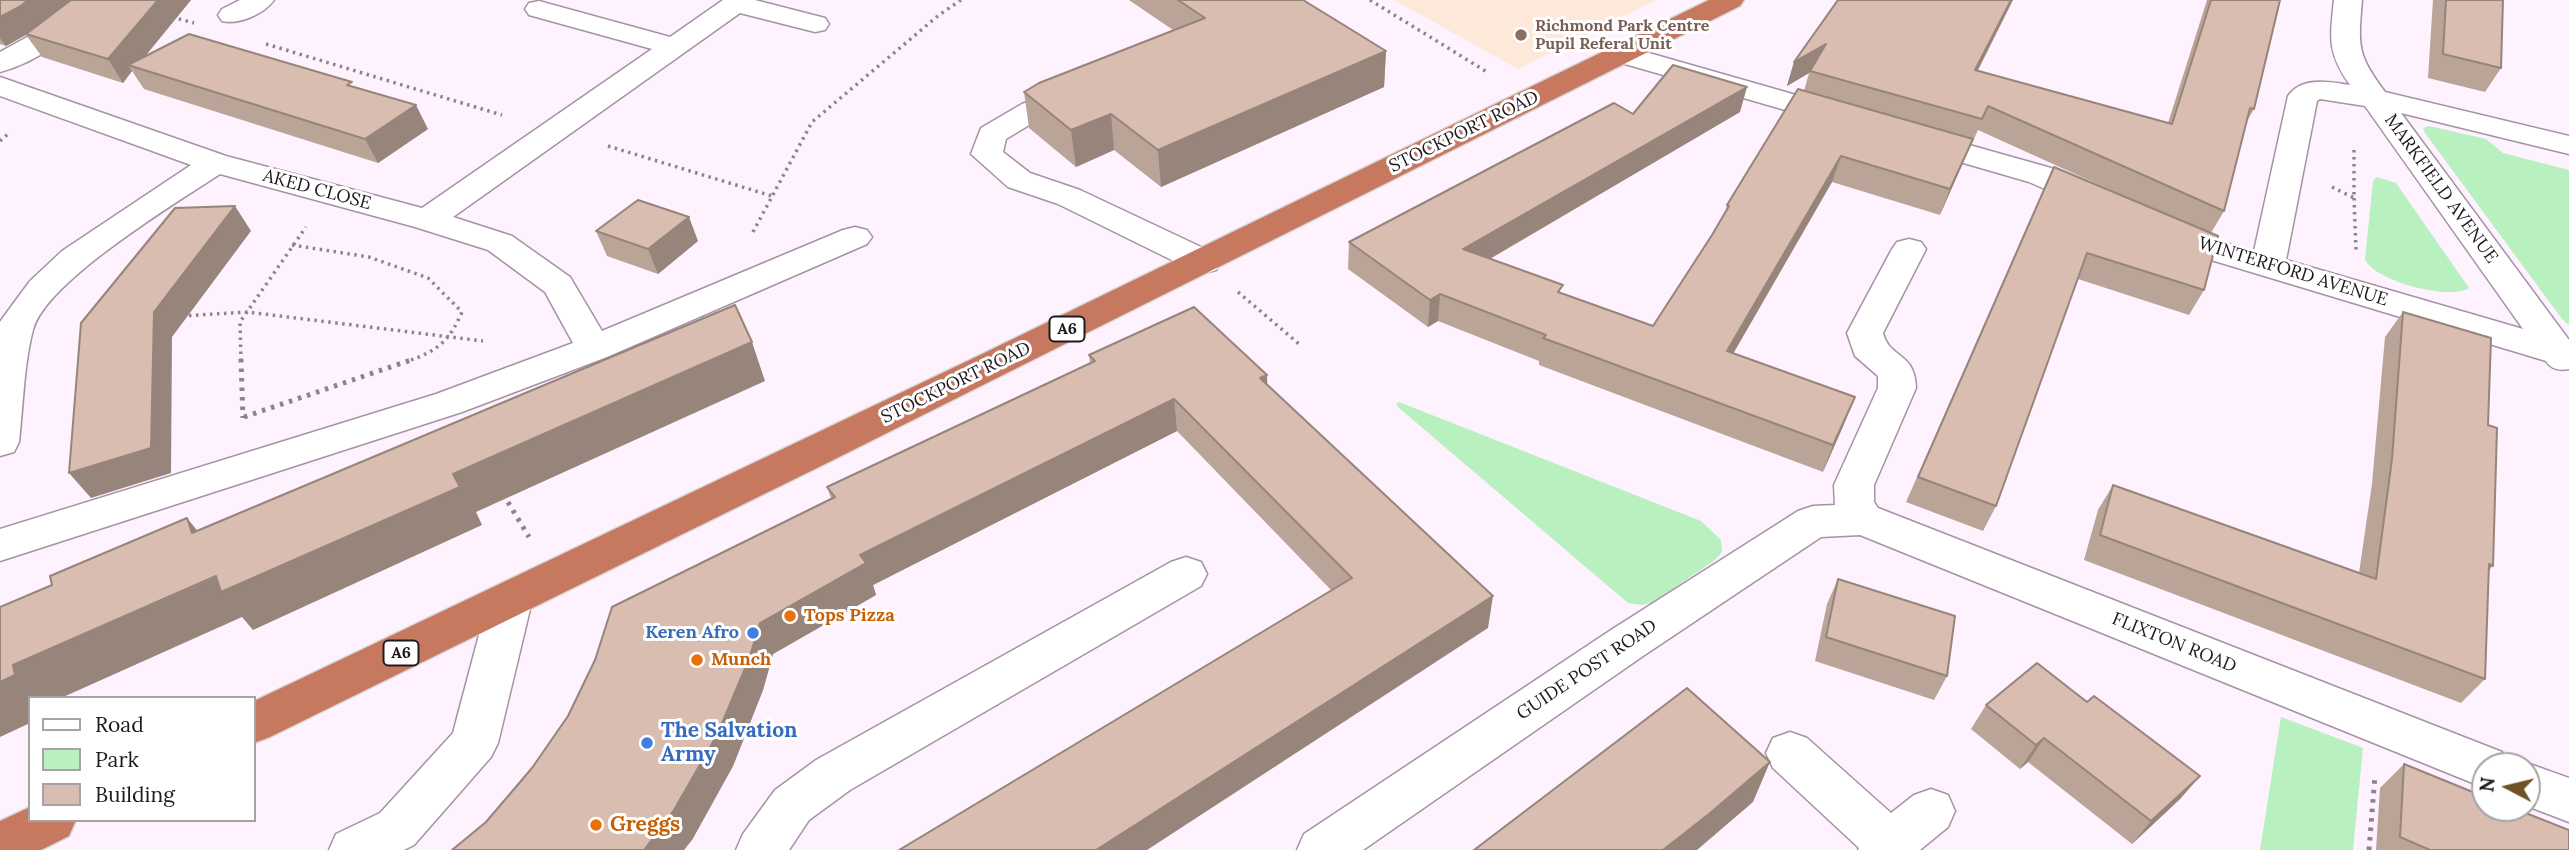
<!DOCTYPE html>
<html>
<head>
<meta charset="utf-8">
<style>
  body { margin:0 }
  #map { position:relative; width:2569px; height:850px; overflow:hidden; background:#fef2fe; font-family:Lora,serif }
  canvas { display:block }
  .legend { position:absolute; left:28px; top:696px; width:228px; height:126px; box-sizing:border-box; background:#fff; border:2px solid #a5a3a5; margin:0; padding:9px 12px; list-style:none; font-size:21px; color:#1f181f }
  .legend li { display:flex; align-items:center; gap:14px; height:35px }
  .legend b { width:35px; border:2px solid #a5a3a5 }
  .north { position:absolute; left:2471px; top:752px; width:70px; height:70px; box-sizing:border-box; background:#fff; border:2px solid #a5a3a5; border-radius:50%; rotate:277deg; font-size:19px; font-weight:700; line-height:28px; text-align:center; color:#1f181f }
  .north::after { content:''; display:block; margin:auto; width:24px; height:32px; background:#705226; clip-path:polygon(50% 0,100% 100%,50% 72%,0 100%) }
</style>
</head>
<body>
<div id="map">
<canvas width="2569" height="850"></canvas>
<ul class="legend">
<li><b style="height:9px;background:#fff"></b>Road</li>
<li><b style="height:19px;background:#b8f0bf"></b>Park</li>
<li><b style="height:19px;background:#d8bdb0"></b>Building</li>
</ul>
<div class="north">N</div>
</div>
<script>
const c = document.querySelector('canvas').getContext('2d');
c.lineJoin = 'round';
function fillPath(path, color) {
  c.fillStyle = color;
  c.fill(path, 'evenodd');
}
function strokePath(path, color, width, dash) {
  c.strokeStyle = color;
  c.lineWidth = width;
  c.lineCap = dash ? 'butt' : 'round';
  c.setLineDash(dash || []);
  c.stroke(path);
}
function write(font, color, halo, rows, align = 'center') {
  c.font = font + ' Lora,serif';
  c.lineWidth = 6;
  c.setLineDash([]);
  c.textBaseline = 'middle';
  c.strokeStyle = halo;
  c.fillStyle = color;
  for (const [text, x, y, turn = 0] of rows) {
    c.save();
    c.translate(x, y);
    c.rotate((+turn || 0) * Math.PI / 180);
    c.textAlign = isNaN(turn) ? turn : align;
    if (halo) c.strokeText(text, 0, 0);
    c.fillText(text, 0, 0);
    c.restore();
  }
}
const education = new Path2D(`
  M 1394,0 L 1656,0 L 1518,69 Z`);
const green = new Path2D(`
  M 2429,126 L 2486,139 L 2503,153 L 2569,170 L 2569,325 L 2562,319 L 2425,133 L 2423,128 Z
  M 2377,177 L 2396,183 L 2469,288 C 2451,301 2373,281 2365,259 L 2373,181 Z
  M 1399,402 L 1701,521 L 1721,540 L 1722,552 L 1715,560 L 1652,603 L 1641,605 L 1628,603 L 1399,408 L 1396,404 Z
  M 2281,717 L 2363,748 L 2353,850 L 2260,850 Z`);
const pathFar1 = new Path2D(`
  M 1370,0 L 1487,72
  M 172,17 L 194,23
  M 266,44 L 502,115
  M 0,141 L 9,133
  M 608,146 L 772,196
  M 2332,187 L 2354,198 L 2354,147
  M 2354,198 L 2356,250
  M 753,232 L 812,122 L 939,15 L 961,0
  M 292,245 L 369,257 L 428,278 L 462,312 C 450,340 438,351 408,361
  M 1238,292 L 1299,344
  M 182,316 L 247,312 L 483,341
  M 241,361 L 240,322 L 306,227`);
const path = new Path2D(`
  M 241,359 L 243,418
  M 244,417 L 414,359
  M 503,494 L 529,537
  M 2369,850 L 2375,775`);
const minor = new Path2D(`
  M 74,0 L 103,0 C 80,32 38,62 0,72 L 0,52 L 38,31 Z
  M 240,0 L 274,0 C 264,14 239,25 222,21 L 218,15 L 222,9 Z
  M 723,0 L 755,0 L 825,18 L 829,24 L 825,30 L 815,32 L 740,13 L 453,217 L 512,236 L 570,277 L 602,331 L 843,230 L 855,227 L 867,230 L 872,237 L 867,244 L 607,357 L 462,412 L 0,561 L 0,529 L 436,394 L 573,343 L 545,292 L 488,250 L 415,227 L 220,174 C 176,203 45,282 33,330 C 24,363 23,408 19,442 L 14,452 L 0,456 L 0,322 L 2,319 L 30,281 L 62,251 L 191,165 L 0,96 L 0,77 L 226,156 L 422,208 L 652,49 L 529,15 L 525,9 L 529,3 L 539,1 L 670,37 Z
  M 2334,0 L 2362,0 C 2358,47 2357,54 2385,92 L 2569,136 L 2569,154 L 2401,113 L 2569,340 L 2569,369 C 2559,371 2551,369 2546,361 L 2188,253 L 2153,237 L 2148,230 L 2153,223 L 2165,220 L 2177,223 L 2212,239 L 2254,251 L 2288,96 C 2302,76 2330,82 2350,85 C 2327,53 2330,38 2334,0 ZM 2320,99 L 2365,106 L 2523,329 L 2286,260 L 2317,101 Z
  M 1621,45 L 1852,111 L 1856,117 L 1852,123 L 1841,126 L 1611,60 L 1607,54 L 1611,48 Z
  M 1074,84 L 1084,87 L 1089,93 L 1084,99 L 1044,116 L 1006,139 L 1003,152 L 1030,173 L 1080,190 L 1216,254 L 1221,262 L 1216,270 L 1204,273 L 1192,270 L 1058,204 L 1008,187 L 971,154 L 981,128 L 1022,104 Z
  M 1916,130 L 2051,168 L 2108,193 L 2113,200 L 2108,207 L 2097,210 L 2086,207 L 2029,182 L 1905,146 L 1901,139 L 1905,132 Z
  M 1909,239 L 1921,242 L 1926,249 L 1883,333 C 1889,359 1915,351 1916,388 L 1874,485 L 1874,502 L 1878,508 L 2502,752 L 2508,766 L 2485,766 L 2485,788 L 1860,535 L 1821,537 L 1643,656 L 1363,850 L 1297,850 L 1304,834 L 1611,630 L 1798,511 L 1813,506 L 1835,505 L 1834,485 L 1878,388 L 1878,376 L 1855,356 L 1847,333 L 1892,249 L 1897,242 Z
  M 1186,557 L 1201,562 L 1207,574 L 1201,586 L 850,790 L 809,820 L 789,850 L 736,850 L 743,834 L 775,790 L 816,760 L 1171,562 Z
  M 510,584 L 525,589 L 532,601 L 498,743 L 491,757 L 414,845 L 404,850 L 329,850 L 336,834 L 380,813 L 453,733 L 488,601 L 495,589 Z
  M 1790,732 L 1807,738 L 1891,813 L 1914,795 L 1931,789 L 1948,795 L 1955,811 L 1948,827 L 1920,850 L 1858,850 L 1859,848 L 1773,768 L 1766,753 L 1773,738 Z
  M 2527,763 L 2569,778 L 2569,822 L 2527,806 L 2527,766 L 2518,766 Z`);
const highway = new Path2D(`
  M 1709,0 L 1744,0 L 1740,6 L 823,465 L 270,737 L 254,743 L 254,701 L 980,355 Z
  M 30,807 L 30,820 L 76,820 L 69,836 L 41,850 L 0,850 L 0,821 Z`);
const wall = new Path2D(`
  M 0,0 L 70,0 L 58,11 L 191,0 L 144,58 L 354,87 L 428,129 L 378,163 L 144,89 L 132,71 L 123,83 L 42,57 L 26,35 L 6,46 L 0,44 Z
  M 1129,0 L 1303,0 L 1386,51 L 1384,87 L 1161,187 L 1114,150 L 1076,167 L 1029,128 L 1024,92 L 1173,30 Z
  M 2207,0 L 2280,0 L 2254,109 L 2247,121 L 2224,211 L 2211,233 L 2204,290 L 2189,315 L 2078,279 L 1996,506 L 1983,531 L 1906,502 L 2054,167 L 2128,198 L 1978,130 L 1972,143 L 1971,143 L 1940,215 L 1832,182 L 1733,354 L 1844,424 L 1823,472 L 1539,365 L 1539,361 L 1438,321 L 1428,327 L 1348,269 L 1349,242 L 1633,114 L 1740,112 L 1490,259 L 1561,293 L 1653,326 L 1712,235 L 1725,214 L 1727,205 L 1804,91 L 1809,73 L 1787,86 L 1794,62 L 1978,71 L 2168,123 Z
  M 2433,0 L 2503,0 L 2501,68 L 2485,92 L 2428,78 Z
  M 596,231 L 698,241 L 658,274 L 607,256 Z
  M 2403,312 L 2488,425 L 2493,566 L 2488,571 L 2485,679 L 2461,703 L 2084,560 L 2098,510 L 2113,485 L 2359,573 L 2372,484 L 2385,337 Z
  M 1089,355 L 1267,375 L 1267,385 L 1488,628 L 1331,590 L 1177,431 L 873,585 L 876,595 L 773,654 L 763,690 L 733,766 L 692,840 L 486,822 L 831,498 L 827,487 L 1090,363 Z
  M 1838,579 L 1947,676 L 1934,700 L 1815,661 L 1827,604 Z
  M 2087,702 L 2200,776 L 2180,799 L 2132,844 L 2028,762 L 2020,769 L 1971,729 L 1986,705 Z
  M 2404,764 L 2569,850 L 2376,850 L 2380,788 Z`);
const shadedWall = new Path2D(`
  M 28,0 L 70,0 L 36,29 L 6,46 L 0,38 L 0,17 Z
  M 158,0 L 191,0 L 135,68 L 128,65 L 132,71 L 123,83 L 108,59 Z
  M 2011,0 L 2013,0 L 1966,94 L 1975,70 Z
  M 1826,44 L 1809,73 L 1787,86 L 1794,62 Z
  M 1386,51 L 1384,87 L 1161,187 L 1158,150 Z
  M 1747,87 L 1740,112 L 1460,276 L 1463,249 Z
  M 416,105 L 428,129 L 378,163 L 365,139 Z
  M 1111,114 L 1114,150 L 1076,167 L 1071,130 Z
  M 1973,139 L 1962,165 L 1940,215 L 1950,189 Z
  M 1841,156 L 1832,182 L 1719,378 L 1727,351 Z
  M 235,206 L 251,231 L 172,337 L 171,473 L 91,498 L 69,473 L 154,312 Z
  M 689,217 L 698,241 L 658,274 L 648,249 Z
  M 1440,294 L 1438,321 L 1428,327 L 1430,300 Z
  M 752,342 L 765,381 L 476,512 L 482,525 L 253,630 L 242,617 L 61,698 L 30,698 L 30,723 L 0,737 L 0,682 L 13,665 L 453,474 Z
  M 1267,375 L 1268,407 L 1260,378 Z
  M 1855,397 L 1844,424 L 1823,472 L 1833,445 Z
  M 1174,399 L 1177,431 L 873,585 L 876,595 L 773,654 L 763,690 L 733,766 L 692,840 L 684,850 L 644,850 L 760,623 L 860,555 Z
  M 187,518 L 218,556 L 192,533 Z
  M 1493,596 L 1488,628 L 1147,850 L 1096,850 Z
  M 2044,738 L 2028,762 L 2020,769 L 2036,745 Z
  M 1770,762 L 1753,802 L 1697,850 L 1663,850 Z
  M 2200,776 L 2180,799 L 2132,844 L 2151,821 Z`);
const building = new Path2D(`
  M 0,0 L 28,0 L 21,6 L 0,17 Z
  M 71,0 L 158,0 L 108,59 L 26,34 Z
  M 1178,0 L 1303,0 L 1386,51 L 1158,150 L 1111,114 L 1071,130 L 1024,92 L 1039,83 L 1205,18 Z
  M 1838,0 L 2011,0 L 1975,70 L 2172,124 L 2211,0 L 2280,0 L 2254,109 L 2250,108 L 2224,211 L 1988,106 L 1982,119 L 1810,71 L 1826,44 L 1794,62 Z
  M 2446,0 L 2503,0 L 2501,68 L 2443,54 Z
  M 189,34 L 352,82 L 347,85 L 416,105 L 365,139 L 128,65 Z
  M 1673,65 L 1747,87 L 1463,249 L 1563,285 L 1558,292 L 1653,326 L 1712,235 L 1729,206 L 1727,205 L 1798,89 L 1973,139 L 1950,189 L 1841,156 L 1727,351 L 1855,397 L 1833,445 L 1543,338 L 1546,335 L 1440,294 L 1430,300 L 1349,242 L 1614,103 L 1633,114 Z
  M 2054,167 L 2218,236 L 2204,290 L 2087,253 L 1996,506 L 1918,477 Z
  M 638,200 L 689,217 L 648,249 L 596,231 Z
  M 235,206 L 154,312 L 151,448 L 69,473 L 81,323 L 175,208 Z
  M 735,305 L 752,342 L 453,474 L 460,487 L 221,592 L 216,576 L 13,665 L 15,675 L 0,682 L 0,607 L 52,585 L 50,576 L 187,518 L 192,533 Z
  M 1194,307 L 1267,375 L 1260,378 L 1493,596 L 1096,850 L 899,850 L 1352,578 L 1174,399 L 860,555 L 866,563 L 760,623 L 749,659 L 717,735 L 674,810 L 644,850 L 452,850 L 486,822 L 532,768 L 568,716 L 595,660 L 612,607 L 835,497 L 827,487 L 1095,361 L 1089,355 Z
  M 2403,312 L 2491,338 L 2488,425 L 2497,428 L 2493,566 L 2489,564 L 2485,679 L 2100,535 L 2113,485 L 2376,579 L 2392,459 Z
  M 1838,579 L 1955,616 L 1947,676 L 1826,637 Z
  M 2037,663 L 2087,702 L 2094,696 L 2200,776 L 2151,821 L 2044,738 L 2036,745 L 1986,705 Z
  M 1687,688 L 1770,762 L 1709,814 L 1663,850 L 1474,850 Z
  M 2404,764 L 2485,797 L 2485,808 L 2513,808 L 2569,830 L 2569,850 L 2430,850 L 2400,837 Z`);
const markers = [
  [1521,35,7,"#8d6e63"],
  [790,616,7,"#e8710a"],
  [753,633,7,"#3f7fe0"],
  [697,660,7,"#e8710a"],
  [647,743,7,"#3f7fe0"],
  [596,825,7,"#e8710a"]
];
const farEducationnames = [
  ["Richmond Park Centre",1535,26],
  ["Pupil Referal Unit",1535,44]
];
const shields = [
  [1067,329,35],
  [401,653,35]
];
const shieldNames = [
  ["A6",1067,329],
  ["A6",401,653]
];
const streetNames = [
  ["STOCKPORT ROAD",1464,132,-26],
  ["MARKFIELD AVENUE",2441,189,54],
  ["AKED CLOSE",317,190,15],
  ["WINTERFORD AVENUE",2293,272,17],
  ["STOCKPORT ROAD",956,383,-26],
  ["FLIXTON ROAD",2174,643,22],
  ["GUIDE POST ROAD",1587,670,-34]
];
const foodNames = [
  ["Tops Pizza",804,616],
  ["Munch",711,660]
];
const shopNames = [
  ["Keren Afro",739,633]
];
const nearShopnames = [
  ["The Salvation",661,731],
  ["Army",661,755]
];
const nearFoodnames = [
  ["Greggs",610,825]
];
fillPath(education, '#fde8d9');
fillPath(green, '#b8f0bf');
strokePath(minor, '#a592a5', 3);
strokePath(highway, '#d7d5d7', 3);
strokePath(pathFar1, '#8d838d', 3.5, [2.5, 4.5]);
strokePath(path, '#8d838d', 5, [3.5, 6]);
fillPath(minor, '#fff');
fillPath(highway, '#c77960');
fillPath(wall, '#baa397');
fillPath(shadedWall, '#97847b');
fillPath(building, '#d8bdb0');
strokePath(building, '#97847b', 2);
for (const [x, y, r, color] of markers) {
  const dot = new Path2D();
  dot.arc(x, y, r, 0, 2 * Math.PI);
  c.fillStyle = color;
  c.fill(dot);
  strokePath(dot, '#fff', 2.5);
}
write('bold 16px', '#785e54', '#fff', farEducationnames, 'left');
for (const [x, y, w] of shields) {
  const box = new Path2D();
  box.roundRect(x - w / 2, y - 12.5, w, 25, 5);
  c.fillStyle = '#fff';
  c.fill(box);
  strokePath(box, '#1f181f', 2);
}
write('bold 16px', '#1f181f', null, shieldNames);
write('18px', '#1f181f', '#fff', streetNames);
write('bold 18px', '#c56008', '#fff', foodNames, 'left');
write('bold 18px', '#366cbe', '#fff', shopNames, 'right');
write('bold 21px', '#366cbe', '#fff', nearShopnames, 'left');
write('bold 21px', '#c56008', '#fff', nearFoodnames, 'left');
</script>
</body>
</html>
